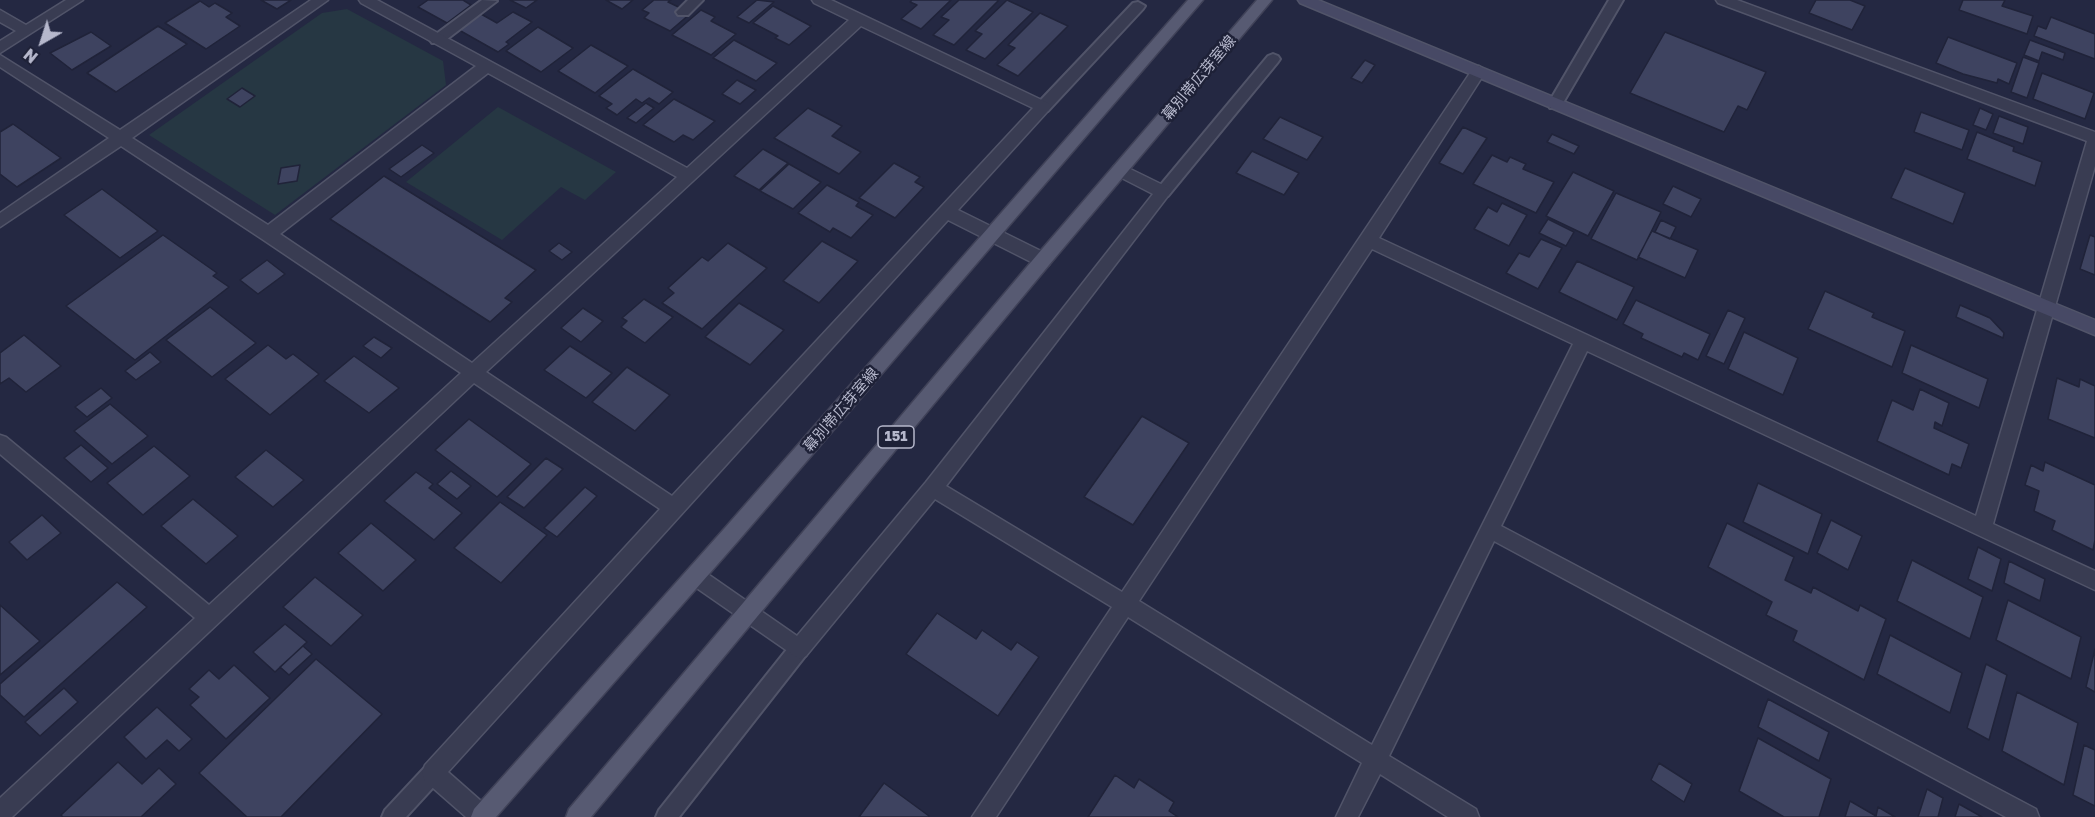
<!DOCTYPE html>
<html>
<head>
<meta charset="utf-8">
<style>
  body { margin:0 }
  #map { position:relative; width:2095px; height:817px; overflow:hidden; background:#242842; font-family:"Golos Text",sans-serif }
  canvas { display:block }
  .north { position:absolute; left:12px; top:12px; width:60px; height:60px; -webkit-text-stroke:4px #1e2137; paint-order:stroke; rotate:219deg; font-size:16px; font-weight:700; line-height:24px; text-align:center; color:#b6b8cc }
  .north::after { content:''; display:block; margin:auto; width:21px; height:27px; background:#b6b8cc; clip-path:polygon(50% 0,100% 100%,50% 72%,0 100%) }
</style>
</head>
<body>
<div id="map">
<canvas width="2095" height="817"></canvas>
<div class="north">N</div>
</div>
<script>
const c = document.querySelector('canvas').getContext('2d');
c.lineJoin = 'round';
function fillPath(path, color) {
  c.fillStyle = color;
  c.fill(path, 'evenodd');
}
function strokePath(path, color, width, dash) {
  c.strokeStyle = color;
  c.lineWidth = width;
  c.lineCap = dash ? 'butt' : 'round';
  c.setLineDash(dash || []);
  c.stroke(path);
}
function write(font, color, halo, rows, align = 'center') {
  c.font = font + ' "Golos Text","Noto Sans JP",sans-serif';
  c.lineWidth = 5;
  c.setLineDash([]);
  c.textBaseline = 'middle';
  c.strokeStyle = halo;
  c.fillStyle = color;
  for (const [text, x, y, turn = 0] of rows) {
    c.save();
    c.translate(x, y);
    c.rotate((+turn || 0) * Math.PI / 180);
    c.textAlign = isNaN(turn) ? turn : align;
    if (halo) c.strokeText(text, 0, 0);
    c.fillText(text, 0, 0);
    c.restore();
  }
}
const green = new Path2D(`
  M 347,9 L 443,61 L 446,85 L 275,215 L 149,135 L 322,13 Z
  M 498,107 L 616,172 L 585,200 L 561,187 L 502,240 L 406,182 Z`);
const building = new Path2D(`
  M 261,0 L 291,0 L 277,9 Z
  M 428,0 L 463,0 L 471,5 L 447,23 L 418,7 Z
  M 510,0 L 537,0 L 526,8 Z
  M 606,0 L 633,0 L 622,9 Z
  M 654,0 L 671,0 L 668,2 L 691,13 L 670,31 L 644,18 L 649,13 L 642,10 Z
  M 757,0 L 774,2 L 749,23 L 737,17 Z
  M 912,0 L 951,0 L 921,29 L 901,19 L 917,5 L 910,2 Z
  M 959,0 L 999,0 L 954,45 L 933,35 L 949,20 L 941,17 Z
  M 1007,0 L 1033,12 L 985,59 L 966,50 L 982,34 L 975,31 Z
  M 1816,0 L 1850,0 L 1865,6 L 1852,30 L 1809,13 Z
  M 1963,0 L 2005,0 L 2002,6 L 2033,16 L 2027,34 L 1959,10 Z
  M 200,1 L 209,7 L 215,3 L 232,13 L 226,17 L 240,26 L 206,49 L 165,23 Z
  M 773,6 L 811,26 L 789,45 L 775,38 L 778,36 L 753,23 Z
  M 701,10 L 715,17 L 711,21 L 736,34 L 711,55 L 672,35 Z
  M 513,12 L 532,22 L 506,42 L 509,44 L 498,52 L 459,30 L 481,14 L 497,23 Z
  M 1040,13 L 1068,26 L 1018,76 L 997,65 L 1015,48 L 1008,45 Z
  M 2051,17 L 2095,34 L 2095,59 L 2034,36 L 2038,26 L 2046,29 Z
  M 158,26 L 187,44 L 116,92 L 87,73 Z
  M 538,27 L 573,48 L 541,72 L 506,51 Z
  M 91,32 L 111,46 L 72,70 L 50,53 Z
  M 1665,32 L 1766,72 L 1747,110 L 1738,106 L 1724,132 L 1630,93 Z
  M 1948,37 L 2017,63 L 2009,84 L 1998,79 L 1997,83 L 1963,74 L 1936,63 Z
  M 734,40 L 777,63 L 756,81 L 713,58 Z
  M 2030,40 L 2065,53 L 2063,60 L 2042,52 L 2039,61 L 2024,55 Z
  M 591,45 L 628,66 L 595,93 L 558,71 Z
  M 2023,57 L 2039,63 L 2027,98 L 2011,92 Z
  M 1365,60 L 1375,65 L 1362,83 L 1351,78 Z
  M 633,69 L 673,92 L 659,104 L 649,98 L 642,103 L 636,99 L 617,115 L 606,108 L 612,104 L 599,96 Z
  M 2042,73 L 2094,93 L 2085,119 L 2033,99 Z
  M 737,80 L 756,90 L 740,104 L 722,94 Z
  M 242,88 L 255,96 L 240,107 L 227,99 Z
  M 674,99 L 715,121 L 693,140 L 683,135 L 674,142 L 643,125 Z
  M 646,103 L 654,108 L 636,123 L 627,118 Z
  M 808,108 L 842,126 L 832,136 L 861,152 L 839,174 L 774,138 Z
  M 1980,108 L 1993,114 L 1986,130 L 1973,125 Z
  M 1921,112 L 1969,130 L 1962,150 L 1914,132 Z
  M 1999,116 L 2028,127 L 2023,144 L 1993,133 Z
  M 1280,117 L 1323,137 L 1307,160 L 1263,139 Z
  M 13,124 L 61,158 L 17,187 L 0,174 L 0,132 Z
  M 1463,127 L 1487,138 L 1463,174 L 1439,163 Z
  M 1977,132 L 2014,147 L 2013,151 L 2042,162 L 2035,186 L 1967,159 Z
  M 1552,134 L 1579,146 L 1574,154 L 1547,142 Z
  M 422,145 L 434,153 L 401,177 L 389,169 Z
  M 763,149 L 788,163 L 759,190 L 734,176 Z
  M 1252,151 L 1299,173 L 1284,195 L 1236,173 Z
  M 1492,155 L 1507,162 L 1510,157 L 1526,164 L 1523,169 L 1554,182 L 1536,213 L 1473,184 Z
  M 894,163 L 920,177 L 915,182 L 924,187 L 895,218 L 859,198 Z
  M 789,164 L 821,182 L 793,209 L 760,191 Z
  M 300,165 L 297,181 L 278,184 L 281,168 Z
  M 1905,168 L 1965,193 L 1953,224 L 1891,198 Z
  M 1573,172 L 1614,191 L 1588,236 L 1546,216 Z
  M 384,176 L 536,270 L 505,298 L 512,302 L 490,322 L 330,219 Z
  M 827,185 L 859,202 L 856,206 L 873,215 L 851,238 L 833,228 L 830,232 L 798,213 Z
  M 1673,186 L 1701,199 L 1691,217 L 1663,204 Z
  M 102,189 L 158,231 L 120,258 L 64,215 Z
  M 1616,193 L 1661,212 L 1637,260 L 1591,239 Z
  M 1502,203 L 1527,215 L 1509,246 L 1474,229 L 1488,207 L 1497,212 Z
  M 1548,219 L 1574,232 L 1566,246 L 1539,233 Z
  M 1661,220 L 1676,227 L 1670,239 L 1655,232 Z
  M 1652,231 L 1698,250 L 1685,278 L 1638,257 Z
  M 163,235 L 217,273 L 213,276 L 229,287 L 135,360 L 66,306 Z
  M 2090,235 L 2095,237 L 2095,275 L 2080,269 Z
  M 1541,239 L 1562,248 L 1538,289 L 1506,273 L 1519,253 L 1529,257 Z
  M 822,241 L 858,261 L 819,303 L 783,281 Z
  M 559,243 L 572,252 L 562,260 L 549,251 Z
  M 728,243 L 767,268 L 702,329 L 662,303 L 674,293 L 668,288 L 702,257 L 708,261 Z
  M 267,260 L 285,274 L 258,294 L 240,280 Z
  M 1577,261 L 1634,287 L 1617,320 L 1559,292 Z
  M 1825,291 L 1874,313 L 1872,317 L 1905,331 L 1892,367 L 1808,329 Z
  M 644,299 L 673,317 L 645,343 L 621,327 L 627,321 L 622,318 Z
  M 1636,300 L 1710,334 L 1698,360 L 1684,353 L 1682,357 L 1641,338 L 1643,334 L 1623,324 Z
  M 739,303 L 784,330 L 750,365 L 705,337 Z
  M 1960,305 L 1990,318 L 2004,333 L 2003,338 L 1956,317 Z
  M 210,307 L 256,343 L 212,377 L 166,340 Z
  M 583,308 L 603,321 L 581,342 L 561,328 Z
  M 1728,310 L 1745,318 L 1724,364 L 1706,356 Z
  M 1744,332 L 1798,358 L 1783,395 L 1728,369 Z
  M 24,335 L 61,366 L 26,392 L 9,378 L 0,384 L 0,353 Z
  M 374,337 L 392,348 L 381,358 L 363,346 Z
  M 268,345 L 286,359 L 293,354 L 319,374 L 270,415 L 225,379 Z
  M 1911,345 L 1988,379 L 1979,408 L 1902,373 Z
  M 570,346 L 612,373 L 586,398 L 544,370 Z
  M 150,352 L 161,362 L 136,380 L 125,371 Z
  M 354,356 L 399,388 L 369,413 L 324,381 Z
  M 627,367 L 670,395 L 635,431 L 592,402 Z
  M 2057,378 L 2079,387 L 2080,379 L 2095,386 L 2095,438 L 2048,419 Z
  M 101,388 L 112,398 L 87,417 L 75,407 Z
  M 1920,389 L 1949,403 L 1942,426 L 1935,422 L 1934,428 L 1969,444 L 1961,468 L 1952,464 L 1949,475 L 1877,441 L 1892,400 L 1913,410 Z
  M 110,404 L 148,436 L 112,464 L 74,431 Z
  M 1142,416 L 1189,443 L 1133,525 L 1084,497 Z
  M 469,419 L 531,464 L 497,497 L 435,450 Z
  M 81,445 L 108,468 L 91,482 L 64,458 Z
  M 154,446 L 190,476 L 143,515 L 107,483 Z
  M 266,450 L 304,480 L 273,507 L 235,477 Z
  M 546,458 L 563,469 L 524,508 L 507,497 Z
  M 2045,462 L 2095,485 L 2095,540 L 2093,550 L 2052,530 L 2055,521 L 2034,511 L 2039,491 L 2025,485 L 2031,465 L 2043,471 Z
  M 451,471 L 471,486 L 457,499 L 437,484 Z
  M 416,472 L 433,484 L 429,488 L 462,513 L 434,540 L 384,501 Z
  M 1758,483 L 1822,514 L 1808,554 L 1743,522 Z
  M 585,487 L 597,496 L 557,537 L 544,528 Z
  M 193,499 L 238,536 L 206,564 L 161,526 Z
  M 500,502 L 547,535 L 501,583 L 454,548 Z
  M 42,515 L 61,533 L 27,560 L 9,542 Z
  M 1831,520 L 1862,536 L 1848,570 L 1817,553 Z
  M 371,523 L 416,560 L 383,591 L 338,553 Z
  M 1727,523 L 1794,557 L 1785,580 L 1811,593 L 1813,587 L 1858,611 L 1860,605 L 1886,619 L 1864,680 L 1793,641 L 1797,631 L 1766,615 L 1772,602 L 1708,567 Z
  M 1978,547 L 2001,559 L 1992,591 L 1968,579 Z
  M 1912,560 L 1983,597 L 1970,639 L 1897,601 Z
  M 2009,561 L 2045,579 L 2040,601 L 2004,583 Z
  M 315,577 L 363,615 L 331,646 L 283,607 Z
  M 117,582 L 147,607 L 24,717 L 0,695 L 0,684 Z
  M 2008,600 L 2081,637 L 2071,679 L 1996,640 Z
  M 0,605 L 40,641 L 0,675 Z
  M 937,613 L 976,639 L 982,630 L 1011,650 L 1017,642 L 1039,657 L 998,716 L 906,654 Z
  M 285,624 L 307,642 L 275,672 L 253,652 Z
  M 1890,635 L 1962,673 L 1950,713 L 1877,674 Z
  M 303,646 L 312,654 L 289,675 L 280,667 Z
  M 2095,649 L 2095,692 L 2086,687 Z
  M 316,659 L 382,714 L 281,817 L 247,817 L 199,773 Z
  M 1986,664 L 2007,675 L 1989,740 L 1967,728 Z
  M 234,665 L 270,698 L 226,739 L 190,705 L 199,697 L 189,689 L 209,670 L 219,679 Z
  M 64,688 L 78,702 L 40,736 L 25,722 Z
  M 2017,692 L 2078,723 L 2064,785 L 2002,751 Z
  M 1768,699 L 1829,732 L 1819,761 L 1758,727 Z
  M 157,707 L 192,739 L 179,751 L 167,740 L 146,759 L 124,737 Z
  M 1758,738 L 1831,779 L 1819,817 L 1784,817 L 1739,791 Z
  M 2084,745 L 2095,750 L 2095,806 L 2073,795 Z
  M 118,762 L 142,784 L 159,768 L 176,784 L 141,817 L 63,817 L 61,815 Z
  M 1659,763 L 1692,784 L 1684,802 L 1651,780 Z
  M 1115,775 L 1134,788 L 1139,779 L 1174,802 L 1169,811 L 1178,817 L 1088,817 Z
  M 884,783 L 929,816 L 928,817 L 859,817 Z
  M 1927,789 L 1943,798 L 1938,817 L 1918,817 Z
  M 1850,801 L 1876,816 L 1878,807 L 1895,817 L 1845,817 Z
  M 1959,804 L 1982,817 L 1955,817 Z`);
const lane = new Path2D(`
  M 482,0 L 497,1 L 442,43 L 432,43 L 430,40 L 432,37 Z
  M 688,0 L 703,0 L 688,15 L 678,15 L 676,12 Z
  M 1609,0 L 1623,0 L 1560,108 L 1550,108 L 1548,104 Z
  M 1138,2 L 1145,6 L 1143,9 L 1048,111 L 1038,111 L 1036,107 L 1038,103 L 1133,3 Z
  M 1273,54 L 1278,56 L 1280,59 L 1278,62 L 1168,196 L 1158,196 L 1156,192 L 1158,188 L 1268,56 Z
  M 799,640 L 806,643 L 808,649 L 806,655 L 679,817 L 656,817 L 659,810 L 792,643 Z
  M 433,763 L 440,766 L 443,773 L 440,780 L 406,817 L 382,817 L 385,810 L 426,766 Z`);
const street = new Path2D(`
  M 66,0 L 83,0 L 0,53 L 0,41 L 16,31 L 0,22 L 0,10 L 26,25 Z
  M 311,0 L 328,0 L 132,138 L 268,225 L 476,66 L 361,3 L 359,0 L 377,0 L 687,168 L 849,20 L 814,3 L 812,0 L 831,0 L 1048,103 L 1051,107 L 1048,111 L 958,210 L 1049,255 L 1051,260 L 1049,265 L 1043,267 L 1037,265 L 948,220 L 448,772 L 490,809 L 493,817 L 466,817 L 425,781 L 422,773 L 425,765 L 660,509 L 474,383 L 12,817 L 0,817 L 0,798 L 195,618 L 0,454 L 0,435 L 6,437 L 209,605 L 461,373 L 262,239 L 121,146 L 0,227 L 0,213 L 109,138 L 0,67 L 0,55 L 120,130 ZM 861,26 L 1033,108 L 672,496 L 486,372 ZM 488,73 L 677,177 L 472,363 L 280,234 Z
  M 1716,0 L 1737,0 L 2095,132 L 2095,166 L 1993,524 L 2095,571 L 2095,590 L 1587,351 L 1501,526 L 2036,809 L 2039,817 L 2006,817 L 1494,541 L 1389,756 L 1476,809 L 1479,817 L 1448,817 L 1380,774 L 1358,817 L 1336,817 L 1362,763 L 1128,617 L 996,817 L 972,817 L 1112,607 L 935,499 L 806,656 L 799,659 L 688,582 L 685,576 L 688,570 L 695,567 L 702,570 L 797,636 L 926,482 L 1153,194 L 1114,174 L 1112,170 L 1114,166 L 1120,164 L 1169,188 L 1171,192 L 946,486 L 1122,592 L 1474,67 L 1479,66 L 1486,71 L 1379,238 L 1976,516 L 2087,141 L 1718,3 ZM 1372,249 L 1573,344 L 1372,745 L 1139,601 Z`);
const secondary = new Path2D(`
  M 1298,0 L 1318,0 L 2095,320 L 2095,335 L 1300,3 Z`);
const primary = new Path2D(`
  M 1188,0 L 1203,0 L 738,541 L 496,817 L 471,817 L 474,809 L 724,529 Z
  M 1257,0 L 1272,0 L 1049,265 L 591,817 L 566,817 L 569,809 L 1037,255 Z`);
const shields = [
  [896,437,36]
];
const shieldNames = [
  ["151",896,437]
];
const streetNames = [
  ["幕別帯広芽室線",1199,78,-50],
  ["幕別帯広芽室線",841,410,-49]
];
fillPath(green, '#263743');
fillPath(building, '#3e4360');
strokePath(building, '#202339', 1.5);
strokePath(lane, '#515469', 4);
strokePath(street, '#515469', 3);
strokePath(secondary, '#515469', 3);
strokePath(primary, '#404258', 3);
fillPath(lane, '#393c52');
fillPath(street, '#393c52');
fillPath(secondary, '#474965');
fillPath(primary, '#575a72');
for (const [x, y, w] of shields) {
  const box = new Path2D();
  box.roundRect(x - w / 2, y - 11, w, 22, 4.5);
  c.fillStyle = '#1e2137';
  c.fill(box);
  strokePath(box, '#b6b8cc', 1.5);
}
write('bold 14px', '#b6b8cc', null, shieldNames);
write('15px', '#b6b8cc', '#1e2137', streetNames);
</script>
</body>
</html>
